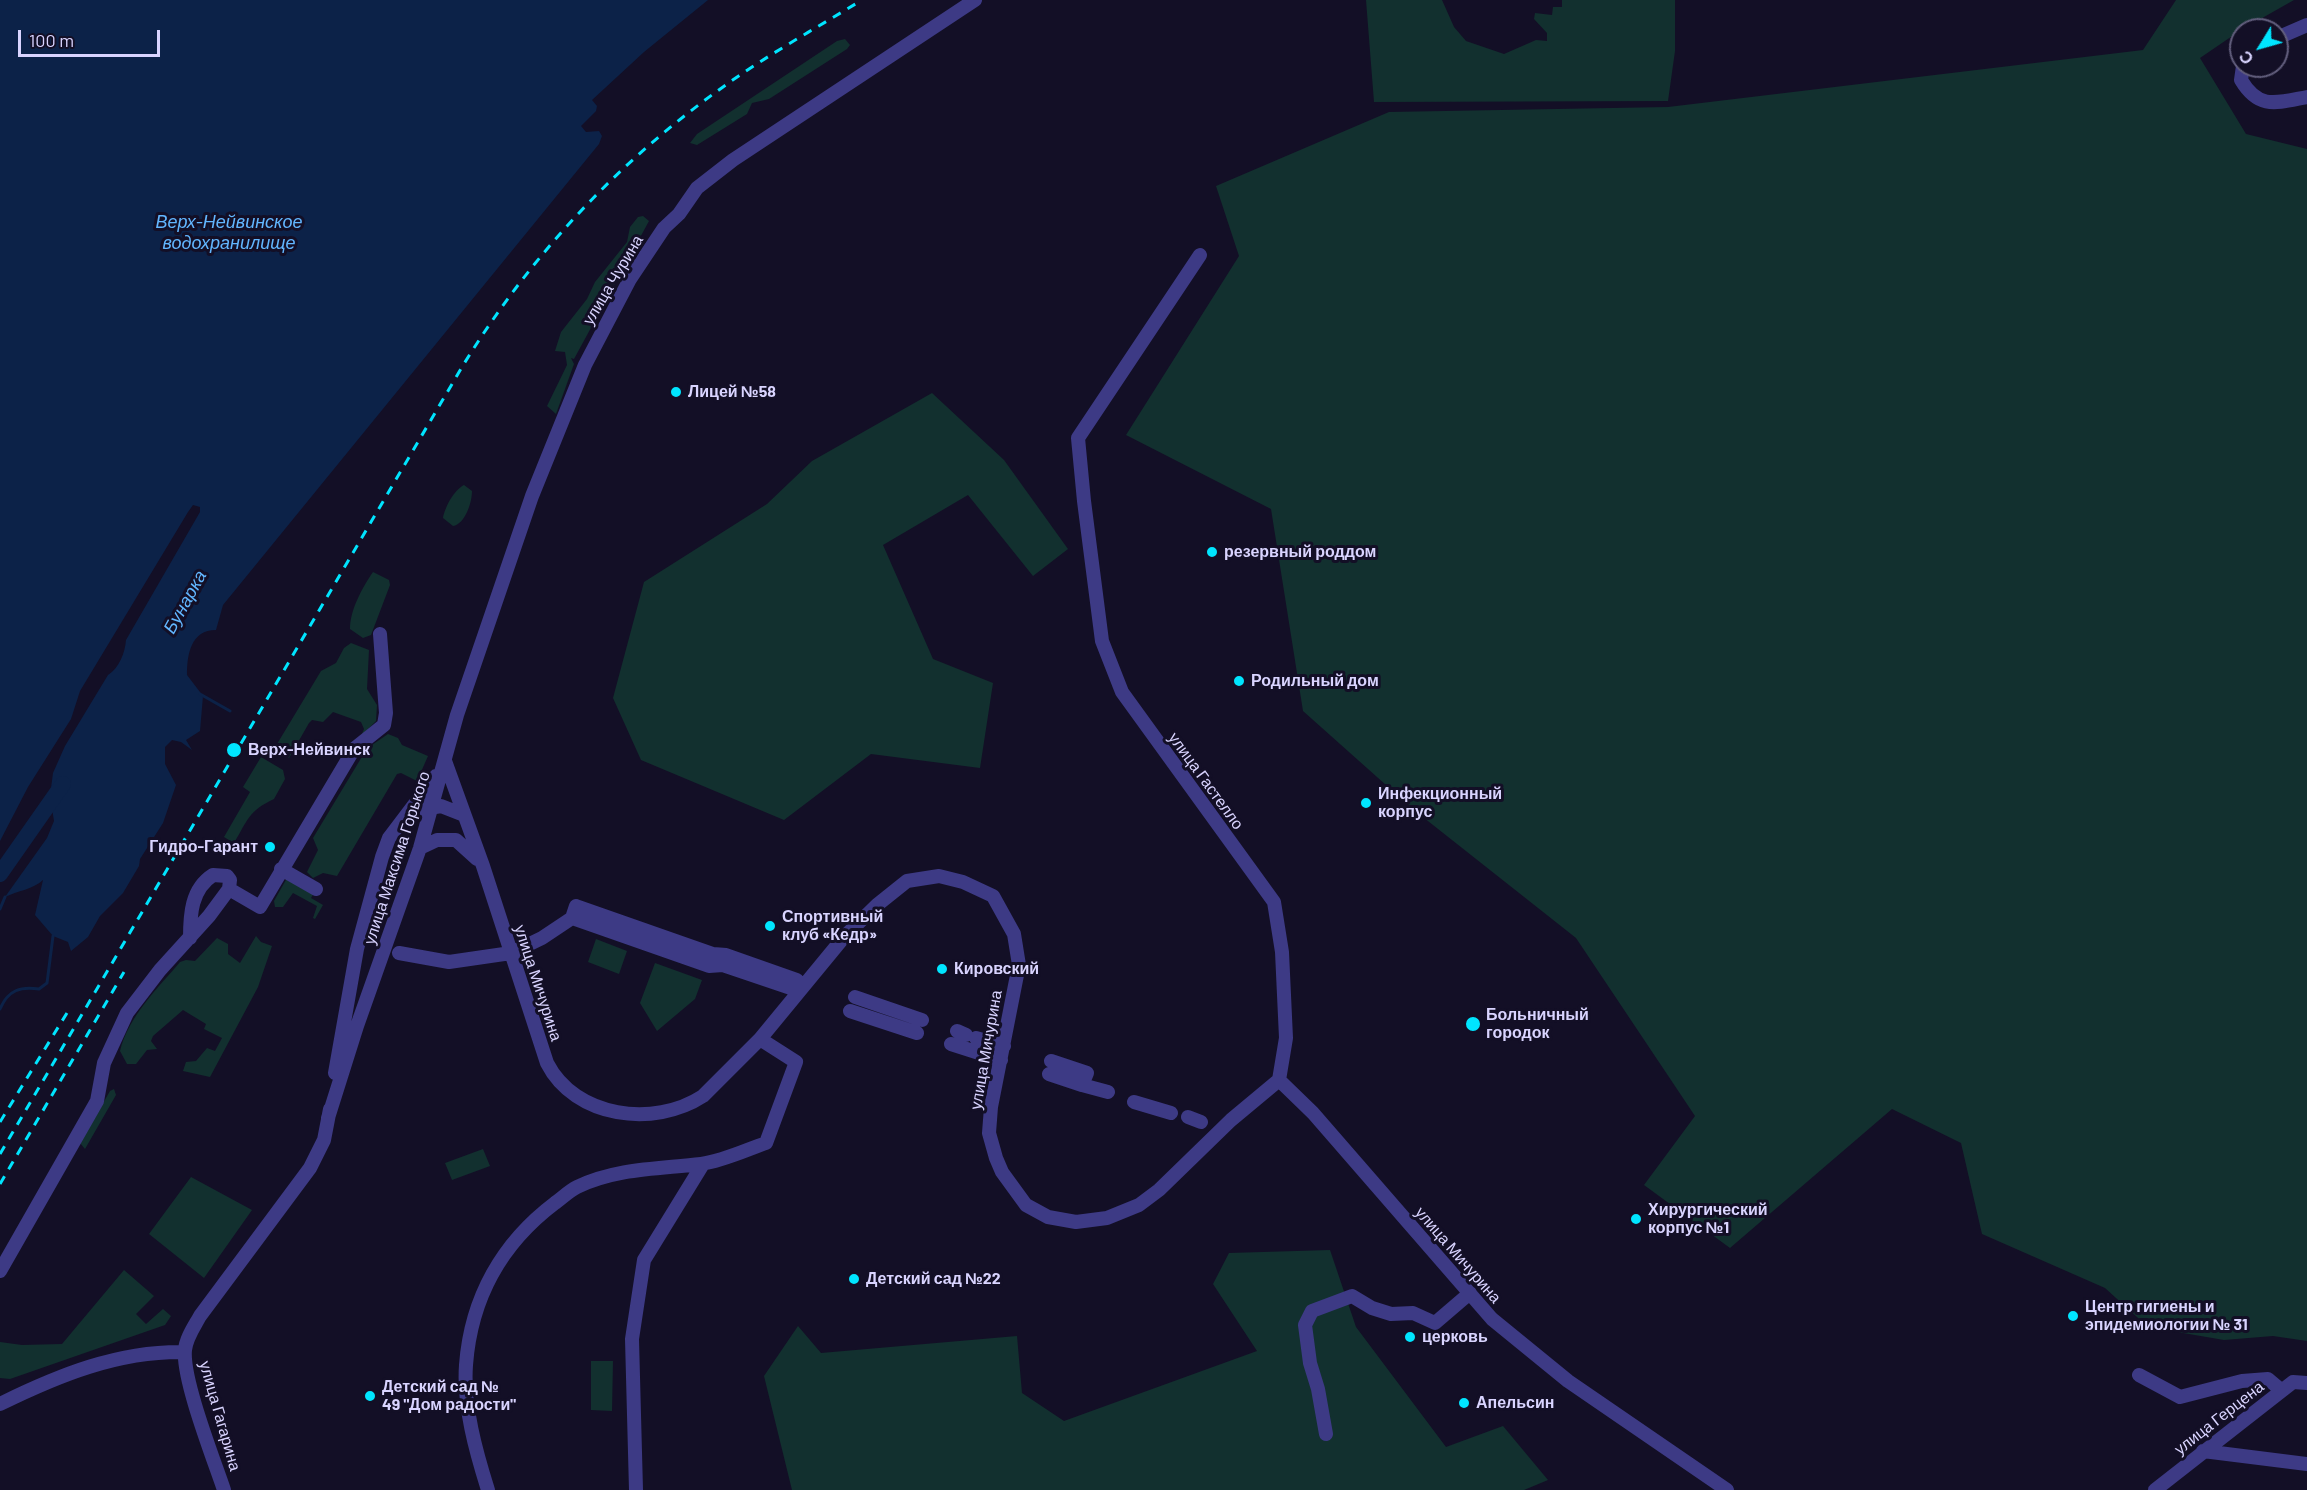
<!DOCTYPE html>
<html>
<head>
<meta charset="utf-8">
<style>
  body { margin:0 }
  #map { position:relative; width:2307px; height:1490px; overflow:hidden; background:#130f26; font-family:Barlow,sans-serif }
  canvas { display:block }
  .north { position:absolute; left:2229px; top:18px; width:60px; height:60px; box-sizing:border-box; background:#130f26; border:2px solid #625e7d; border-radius:50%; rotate:233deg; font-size:16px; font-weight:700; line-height:24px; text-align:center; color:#d9d4ff }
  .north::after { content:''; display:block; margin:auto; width:21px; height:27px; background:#00e5ff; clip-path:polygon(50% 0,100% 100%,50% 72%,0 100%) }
  .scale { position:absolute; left:18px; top:30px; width:142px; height:27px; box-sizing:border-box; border:3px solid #d9d4ff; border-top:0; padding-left:8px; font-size:18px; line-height:21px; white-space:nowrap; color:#d9d4ff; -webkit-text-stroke:4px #130f26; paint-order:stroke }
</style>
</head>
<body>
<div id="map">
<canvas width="2307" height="1490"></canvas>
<div class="north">С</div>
<div class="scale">100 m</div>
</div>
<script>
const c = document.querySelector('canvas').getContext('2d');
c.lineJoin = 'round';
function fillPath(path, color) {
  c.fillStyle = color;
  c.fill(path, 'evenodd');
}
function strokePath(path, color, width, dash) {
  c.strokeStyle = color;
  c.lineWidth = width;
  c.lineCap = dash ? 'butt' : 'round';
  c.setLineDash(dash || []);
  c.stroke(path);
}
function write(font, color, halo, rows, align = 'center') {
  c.font = font + ' Barlow,sans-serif';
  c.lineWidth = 6;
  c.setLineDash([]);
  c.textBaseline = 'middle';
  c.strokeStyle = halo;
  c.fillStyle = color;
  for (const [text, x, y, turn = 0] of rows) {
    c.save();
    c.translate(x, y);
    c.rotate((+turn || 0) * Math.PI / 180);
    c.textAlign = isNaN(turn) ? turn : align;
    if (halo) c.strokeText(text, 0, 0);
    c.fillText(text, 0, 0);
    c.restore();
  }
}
const green = new Path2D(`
  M 1366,0 L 1442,0 L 1454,27 L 1466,41 L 1504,54 L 1536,40 L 1547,41 L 1547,33 L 1534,19 L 1535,13 L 1552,15 L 1553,7 L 1562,7 L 1562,0 L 1675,0 L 1675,51 L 1668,101 L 1374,102 Z
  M 2176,0 L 2294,0 L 2241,30 L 2200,58 L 2246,134 L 2307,149 L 2307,1341 L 2273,1336 L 2224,1340 L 2148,1327 L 2105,1288 L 1982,1234 L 1961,1143 L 1892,1109 L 1730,1248 L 1644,1185 L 1695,1116 L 1576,938 L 1414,810 L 1303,711 L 1271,509 L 1126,435 L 1239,256 L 1216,186 L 1389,112 L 1668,107 L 2143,50 Z
  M 845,39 L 850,45 L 847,49 L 769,99 L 752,103 L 747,114 L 697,145 L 690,143 L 697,134 L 837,41 Z
  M 638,217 L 643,216 L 649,221 L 574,359 L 571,358 L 574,364 L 556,414 L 547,406 L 567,365 L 565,352 L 555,351 L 561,332 L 587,299 L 595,282 L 627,242 L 630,227 Z
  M 932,393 L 1004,460 L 1068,549 L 1033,576 L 968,495 L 883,545 L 933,659 L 993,683 L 980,768 L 871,754 L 784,820 L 641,760 L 613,698 L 644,582 L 767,504 L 812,461 Z
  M 464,485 L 472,491 C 472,503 465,524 453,526 L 443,518 C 445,507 454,490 464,485 Z
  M 373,572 L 389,580 L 390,585 L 371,635 L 363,638 L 350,629 C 350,610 362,588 373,572 Z
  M 351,643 L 369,650 L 367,689 L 377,705 L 376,721 L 361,736 L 364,729 L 361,722 L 333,712 L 323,722 L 312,720 L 309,723 L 289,758 L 283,757 L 274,749 L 321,671 L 336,663 L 344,648 Z
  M 388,734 L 398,738 L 402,745 L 428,756 L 417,781 L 401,773 L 397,774 L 337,876 L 323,873 L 313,878 L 307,872 L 318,850 L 313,838 L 363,755 L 369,747 Z
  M 261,757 L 283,770 L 285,779 L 274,799 C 248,811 248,820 234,843 L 224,837 L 250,792 L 243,787 Z
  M 287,878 L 314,893 L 311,898 L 323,905 L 315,919 L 313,918 L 317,906 L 293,893 L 283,907 L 275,907 L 274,901 Z
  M 256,936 L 261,942 L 272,946 L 258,987 L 210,1077 L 183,1071 L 186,1062 L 196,1061 L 207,1048 L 215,1051 L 222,1038 L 204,1029 L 206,1024 L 183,1010 L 153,1036 L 151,1041 L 157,1049 L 147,1050 L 136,1064 L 127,1064 L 120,1051 C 128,1017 158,988 180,962 L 186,960 L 195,961 L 217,938 L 228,944 L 228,954 L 240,963 Z
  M 596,939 L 627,951 L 619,974 L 588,962 Z
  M 655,963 L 702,980 L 695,999 L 657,1031 L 640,1003 Z
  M 114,1089 L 116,1095 L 85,1149 L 80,1143 L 110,1091 Z
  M 483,1149 L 490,1166 L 452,1180 L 445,1163 Z
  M 191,1177 L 252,1210 L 204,1278 L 149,1234 Z
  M 1330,1250 L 1356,1327 L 1446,1447 L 1503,1426 L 1548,1480 L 1524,1490 L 792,1490 L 764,1376 L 798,1326 L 821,1353 L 1017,1336 L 1022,1393 L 1064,1421 L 1257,1351 L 1213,1284 L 1229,1253 Z
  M 124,1270 L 154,1296 L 136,1314 L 146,1324 L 163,1309 L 171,1316 L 165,1325 L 10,1379 L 0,1378 L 0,1342 L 22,1345 L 62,1344 Z
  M 591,1361 L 613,1361 L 612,1411 L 591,1410 Z`);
const water = new Path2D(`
  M 0,0 L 708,0 L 644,52 L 592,100 L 597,106 L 596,111 L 581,126 L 586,132 L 599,131 L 602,136 L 599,144 L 223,605 L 216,630 C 191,630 187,654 187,675 L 203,696 L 200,731 L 186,740 L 192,750 L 181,742 L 172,740 L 165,747 L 165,764 L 176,785 L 163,823 L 140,859 L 139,866 L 123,893 L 100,916 L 88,937 L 71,951 L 68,942 L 53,936 L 35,915 L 43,880 C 34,889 17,891 5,897 L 47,838 L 54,821 L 50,796 L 53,773 L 65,746 L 108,675 C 119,668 125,653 126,640 L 200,512 L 200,507 L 193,505 L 188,512 L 80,691 L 71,719 L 28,787 L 0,841 Z`);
const stream = new Path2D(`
  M 200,694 L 230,711
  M 0,909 L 5,897
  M 0,1009 C 8,990 21,986 39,989 L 47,983 L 53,936`);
const river = new Path2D(`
  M 0,874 L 63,784`);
const minor = new Path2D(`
  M 2277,38 L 2307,25
  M 2243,66 L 2241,80 C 2259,110 2276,103 2307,97
  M 1200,255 L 1078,438 L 1084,501 L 1102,641 L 1122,692 L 1274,902 L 1282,952 L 1286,1038 L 1279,1080
  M 445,761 L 483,866 L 547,1063 C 575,1118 654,1128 703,1096 L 760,1039 L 844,937 L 877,905 L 907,881 L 939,876 L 963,882 L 993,896 L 1014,934 L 1019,965 L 991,1107 L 989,1133 L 996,1158 L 1002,1172 L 1026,1205 L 1048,1217 L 1076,1222 L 1107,1218 L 1139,1205 L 1159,1190 L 1231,1120 L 1279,1080
  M 424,809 L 441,806 L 464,815
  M 420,848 L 437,840 L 456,840 L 477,859
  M 281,869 L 316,889
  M 229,889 L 260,907 L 354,749 L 384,725 L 386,713 L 380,634
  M 399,953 L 449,962 L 511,953 L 542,938 L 572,918
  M 791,988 L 723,965 L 709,966 L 572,918 L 576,906 L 713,954 L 726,955 L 797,980
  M 855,997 L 922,1020
  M 850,1011 L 917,1033
  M 957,1031 L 966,1035
  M 976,1038 L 1004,1046
  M 951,1044 L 1001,1060
  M 335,1073 L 357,949 L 382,857 L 389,838 L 436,776
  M 1049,1074 L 1082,1085 L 1087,1073 L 1051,1061
  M 1279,1080 L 1313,1113 L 1492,1319 L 1568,1381 L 1727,1490
  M 1082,1085 L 1108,1092
  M 1134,1102 L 1171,1113
  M 1188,1117 L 1201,1122
  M 328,1118 L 357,1026 L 420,848 L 457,715 L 532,496 L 585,365 L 630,279 L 664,228 L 679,214 L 697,188 L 733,160 L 975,0
  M 0,1271 L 97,1101 L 104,1063 L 127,1013 L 160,970 L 209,916 L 229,889 L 230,880 L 227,876 L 213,875 C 191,889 190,915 190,938
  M 2139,1375 L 2180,1397 L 2242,1381 L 2268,1379 L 2281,1390
  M 0,1404 C 59,1375 118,1351 184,1352
  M 1326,1434 L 1318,1389 L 1310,1363 L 1305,1325 L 1312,1311 L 1352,1296 L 1372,1308 L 1391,1314 L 1413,1313 L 1435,1323 L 1470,1293
  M 2203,1451 L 2307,1464
  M 224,1490 C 214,1460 182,1379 185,1350 C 186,1338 194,1327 200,1316 L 310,1168 L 324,1140 L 330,1109
  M 488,1490 C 476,1452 463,1406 466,1365 C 471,1298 502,1243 555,1203 C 562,1198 569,1191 577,1187 C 617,1168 659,1169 701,1164 C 723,1161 746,1150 766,1143 L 796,1062 L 760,1039
  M 636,1490 L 632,1339 L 644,1260 L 703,1164
  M 2155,1490 L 2293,1382 L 2307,1383`);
const rail = new Path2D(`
  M 0,1122 L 70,1008
  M 0,1154 L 462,367 C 528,259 614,166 716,92 C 762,58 813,30 862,0
  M 0,1184 L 124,972`);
const markers = [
  [676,392,6,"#00e5ff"],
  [1212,552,6,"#00e5ff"],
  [1239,681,6,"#00e5ff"],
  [234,750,8,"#00e5ff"],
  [1366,803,6,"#00e5ff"],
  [270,847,6,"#00e5ff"],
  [770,926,6,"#00e5ff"],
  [942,969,6,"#00e5ff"],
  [1473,1024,8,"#00e5ff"],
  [1636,1219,6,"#00e5ff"],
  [854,1279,6,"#00e5ff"],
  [2073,1316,6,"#00e5ff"],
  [1410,1337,6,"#00e5ff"],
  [370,1396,6,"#00e5ff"],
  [1464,1403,6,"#00e5ff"]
];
const streetNames = [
  ["улица Чурина",613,280,-59],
  ["улица Гастелло",1206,781,54],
  ["улица Максима Горького",397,858,-72],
  ["улица Мичурина",538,983,72],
  ["улица Мичурина",986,1050,-80],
  ["улица Мичурина",1458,1255,49],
  ["улица Гагарина",220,1416,74],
  ["улица Герцена",2219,1418,-38]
];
const poiNames = [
  ["Лицей №58",688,392],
  ["резервный роддом",1224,552],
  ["Родильный дом",1251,681],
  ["Верх-Нейвинск",248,750],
  ["Инфекционный",1378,794],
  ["корпус",1378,812],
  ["Гидро-Гарант",258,847,"right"],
  ["Спортивный",782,917],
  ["клуб «Кедр»",782,935],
  ["Кировский",954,969],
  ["Больничный",1486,1015],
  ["городок",1486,1033],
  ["Хирургический",1648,1210],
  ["корпус №1",1648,1228],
  ["Детский сад №22",866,1279],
  ["Центр гигиены и",2085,1307],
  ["эпидемиологии № 31",2085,1325],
  ["церковь",1422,1337],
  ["Детский сад №",382,1387],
  ["49 \"Дом радости\"",382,1405],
  ["Апельсин",1476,1403]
];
const waterNames = [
  ["Верх-Нейвинское",229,222],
  ["водохранилище",229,243],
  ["Бунарка",185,602,-61]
];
fillPath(green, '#12302f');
fillPath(water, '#0c2248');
strokePath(stream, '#0c2248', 3);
strokePath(river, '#0c2248', 16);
strokePath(minor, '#3d3a85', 14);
strokePath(rail, '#00e5ff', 3, [9, 8]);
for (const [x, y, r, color] of markers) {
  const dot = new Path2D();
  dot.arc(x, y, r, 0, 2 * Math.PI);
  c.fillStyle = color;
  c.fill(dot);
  strokePath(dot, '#130f26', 2);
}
write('16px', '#d9d4ff', '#130f26', streetNames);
write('bold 16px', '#d9d4ff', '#130f26', poiNames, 'left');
write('italic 18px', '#62b6ff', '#130f26', waterNames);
</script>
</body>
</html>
